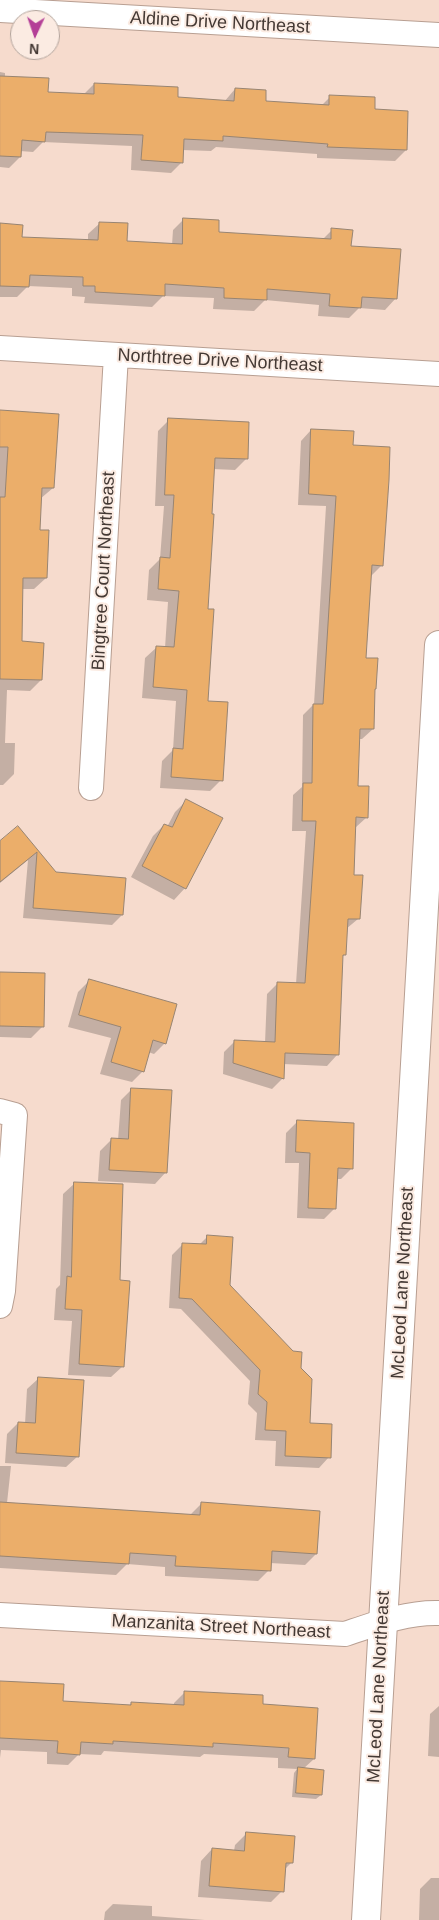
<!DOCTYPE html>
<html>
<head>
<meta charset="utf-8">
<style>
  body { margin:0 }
  #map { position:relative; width:439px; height:1920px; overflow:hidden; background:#f6dbcd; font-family:Arial,sans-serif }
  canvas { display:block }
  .north { position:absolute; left:10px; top:10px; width:50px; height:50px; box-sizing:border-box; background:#fbebe2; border:1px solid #b2a49c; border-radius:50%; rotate:183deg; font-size:14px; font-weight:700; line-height:20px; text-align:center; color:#443934 }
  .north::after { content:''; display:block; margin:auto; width:18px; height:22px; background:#b43f97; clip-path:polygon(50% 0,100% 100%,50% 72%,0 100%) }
</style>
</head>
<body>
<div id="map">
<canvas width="439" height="1920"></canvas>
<div class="north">N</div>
</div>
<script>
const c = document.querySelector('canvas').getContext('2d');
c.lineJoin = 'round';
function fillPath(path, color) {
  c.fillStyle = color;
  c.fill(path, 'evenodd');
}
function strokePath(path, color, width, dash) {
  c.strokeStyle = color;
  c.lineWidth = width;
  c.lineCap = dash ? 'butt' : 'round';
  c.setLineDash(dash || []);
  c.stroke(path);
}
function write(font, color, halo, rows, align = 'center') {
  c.font = font + ' Arial,sans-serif';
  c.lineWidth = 4;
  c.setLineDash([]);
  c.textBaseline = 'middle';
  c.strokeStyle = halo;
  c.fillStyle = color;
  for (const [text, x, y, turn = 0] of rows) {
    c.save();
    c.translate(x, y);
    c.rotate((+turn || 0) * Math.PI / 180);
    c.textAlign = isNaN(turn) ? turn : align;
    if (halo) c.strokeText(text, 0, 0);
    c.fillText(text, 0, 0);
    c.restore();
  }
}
const shadow = new Path2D(`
  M 0,72 L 5,73 L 5,77 L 47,93 L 84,94 L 94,84 L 176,98 L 224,102 L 235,89 L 264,102 L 321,106 L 330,97 L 373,110 L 406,150 L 395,161 L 317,158 L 317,154 L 216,147 L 211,151 L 182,150 L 181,163 L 171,173 L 131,170 L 132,146 L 43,142 L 33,152 L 20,151 L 20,157 L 9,168 L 0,167 Z
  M 184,219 L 218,233 L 322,240 L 332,230 L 396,298 L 385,310 L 359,308 L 349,318 L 318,316 L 319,305 L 265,300 L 254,311 L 213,309 L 214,298 L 163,296 L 152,307 L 84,303 L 85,297 L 72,296 L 72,288 L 28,286 L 17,297 L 0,297 L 0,225 L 21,238 L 88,241 L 88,234 L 100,223 L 126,242 L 172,245 L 173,230 Z
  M 0,412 L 53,488 L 40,499 L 39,531 L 46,578 L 34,589 L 22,589 L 20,643 L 41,680 L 30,691 L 7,690 L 5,743 L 15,743 L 14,774 L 3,785 L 0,785 Z
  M 169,420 L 246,459 L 235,470 L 213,469 L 206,610 L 206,702 L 221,780 L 210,791 L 160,788 L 162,761 L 173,750 L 176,701 L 142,698 L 145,658 L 157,647 L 165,648 L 168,602 L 147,600 L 149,570 L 160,559 L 164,506 L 155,506 L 158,431 Z
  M 311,430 L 352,447 L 382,565 L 371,576 L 365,659 L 375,689 L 373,729 L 362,739 L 358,739 L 357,787 L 367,817 L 355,828 L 353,876 L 358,919 L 346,929 L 345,954 L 341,958 L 337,1055 L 327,1066 L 283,1064 L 283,1078 L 272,1089 L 223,1074 L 224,1052 L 234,1042 L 265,1043 L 267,994 L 278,983 L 296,984 L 306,831 L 292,831 L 293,795 L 302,787 L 303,715 L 314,704 L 326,506 L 298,505 L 301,441 Z
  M 186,801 L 185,888 L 174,900 L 131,877 L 153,836 L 164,825 L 167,827 L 175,812 Z
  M 18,828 L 56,873 L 122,915 L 112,925 L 23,918 L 28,860 L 0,883 L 0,843 Z
  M 0,973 L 43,1026 L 31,1038 L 0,1037 Z
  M 89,981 L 165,1043 L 154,1054 L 148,1052 L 143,1071 L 132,1082 L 100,1074 L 111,1038 L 68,1027 L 78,992 Z
  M 132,1089 L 166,1172 L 155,1184 L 98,1181 L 100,1151 L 111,1140 L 118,1140 L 121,1100 Z
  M 297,1122 L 352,1168 L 341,1179 L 336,1179 L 335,1208 L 324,1219 L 297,1218 L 299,1163 L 285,1163 L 286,1133 Z
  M 75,1183 L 118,1281 L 123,1366 L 111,1377 L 68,1375 L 72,1321 L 54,1320 L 56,1289 L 60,1285 L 63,1194 Z
  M 208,1236 L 228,1285 L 300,1368 L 308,1424 L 329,1457 L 319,1468 L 275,1466 L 276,1441 L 255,1440 L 257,1413 L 248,1404 L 250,1381 L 181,1309 L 169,1308 L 172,1255 L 183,1244 L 199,1245 Z
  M 39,1378 L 78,1456 L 66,1467 L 5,1463 L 7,1434 L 18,1423 L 25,1424 L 27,1389 Z
  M 0,1466 L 11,1466 L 7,1503 L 190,1515 L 201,1504 L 316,1554 L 305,1565 L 270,1563 L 269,1570 L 258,1581 L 165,1576 L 165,1567 L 127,1564 L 116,1575 L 0,1568 Z
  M 0,1682 L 61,1702 L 129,1706 L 131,1703 L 174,1706 L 174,1703 L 185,1692 L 261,1705 L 314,1759 L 303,1769 L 321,1795 L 316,1799 L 292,1797 L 294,1773 L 297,1769 L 278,1768 L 278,1758 L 204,1754 L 200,1757 L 104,1751 L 101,1755 L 79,1754 L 68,1765 L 47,1764 L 47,1752 L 1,1750 L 0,1758 Z
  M 439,1706 L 439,1757 L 428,1756 L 430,1714 Z
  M 246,1834 L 291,1863 L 284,1870 L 282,1891 L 271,1902 L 198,1897 L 201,1861 L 212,1849 L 234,1851 L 235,1845 Z
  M 431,1878 L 439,1878 L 439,1920 L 419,1920 L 420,1889 Z
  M 113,1904 L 152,1906 L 152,1916 L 205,1920 L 104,1920 L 105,1912 Z`);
const building = new Path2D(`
  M 0,76 L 49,78 L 48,92 L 94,94 L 94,83 L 178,87 L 178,97 L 234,101 L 235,88 L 266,90 L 266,101 L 329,105 L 329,95 L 375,97 L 375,109 L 408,111 L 407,150 L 327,147 L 328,144 L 223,136 L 223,141 L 184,139 L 183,163 L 141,160 L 143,135 L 46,132 L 45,142 L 22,140 L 21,157 L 0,156 Z
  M 183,218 L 219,220 L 219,232 L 331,239 L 331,228 L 353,230 L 351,246 L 401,249 L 397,299 L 362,297 L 361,308 L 329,306 L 330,294 L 267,289 L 267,300 L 224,298 L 224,288 L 165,284 L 165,296 L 95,292 L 95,286 L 83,286 L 83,277 L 30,275 L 29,287 L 0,286 L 0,223 L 23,225 L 22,237 L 98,240 L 99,222 L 128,223 L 127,241 L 182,244 Z
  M 0,410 L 59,414 L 54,488 L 42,488 L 40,530 L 49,530 L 47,578 L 23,578 L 22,641 L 44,643 L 42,680 L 0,679 L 0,497 L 5,497 L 8,447 L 0,447 Z
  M 168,418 L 249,422 L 248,459 L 215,458 L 212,514 L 214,514 L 208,609 L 214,609 L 208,701 L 228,702 L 223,781 L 171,777 L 173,748 L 183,749 L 187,690 L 153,687 L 156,646 L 174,647 L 179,591 L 158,589 L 160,557 L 170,558 L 174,495 L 165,495 Z
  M 311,429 L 354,431 L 353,445 L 390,447 L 389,480 L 383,566 L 372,565 L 366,658 L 378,658 L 376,689 L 375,689 L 374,729 L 360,729 L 358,786 L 369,786 L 368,818 L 356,817 L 354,875 L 363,875 L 360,919 L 348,919 L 346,955 L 343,955 L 339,1055 L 285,1053 L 284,1079 L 233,1063 L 234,1040 L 275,1042 L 277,982 L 305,983 L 316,821 L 302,821 L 303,783 L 312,783 L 313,704 L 323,704 L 336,496 L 309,494 Z
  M 186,799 L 223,818 L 186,889 L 142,866 L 164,824 L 172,827 Z
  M 18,826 L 56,872 L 126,878 L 123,915 L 33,908 L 37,852 L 0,882 L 0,841 Z
  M 0,972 L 45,973 L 44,1027 L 0,1026 Z
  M 89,979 L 177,1004 L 166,1044 L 153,1040 L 144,1072 L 111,1062 L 121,1027 L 79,1015 Z
  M 131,1088 L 172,1090 L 167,1173 L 109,1170 L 111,1138 L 128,1139 Z
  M 297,1120 L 354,1123 L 353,1169 L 338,1168 L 336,1209 L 308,1208 L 310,1153 L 296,1152 Z
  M 74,1182 L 123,1184 L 120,1280 L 130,1281 L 124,1367 L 79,1364 L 82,1310 L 65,1309 L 67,1276 L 71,1277 Z
  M 207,1235 L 233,1237 L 230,1285 L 293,1351 L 302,1352 L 301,1368 L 312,1379 L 310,1423 L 332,1424 L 331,1458 L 285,1456 L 286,1431 L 265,1430 L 267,1402 L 258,1394 L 260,1370 L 192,1299 L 179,1298 L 182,1243 L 206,1244 Z
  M 38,1377 L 84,1380 L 79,1457 L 16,1453 L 18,1422 L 35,1423 Z
  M 0,1502 L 200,1515 L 201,1502 L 320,1511 L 317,1554 L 272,1551 L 271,1571 L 175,1566 L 176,1556 L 130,1553 L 129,1564 L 0,1556 Z
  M 0,1681 L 64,1684 L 63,1701 L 131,1705 L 131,1702 L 184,1705 L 184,1691 L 263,1695 L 263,1704 L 318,1708 L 315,1759 L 288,1757 L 289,1748 L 213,1743 L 213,1747 L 113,1741 L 113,1744 L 81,1742 L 80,1755 L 57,1753 L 58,1741 L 0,1738 Z
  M 298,1767 L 324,1770 L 322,1795 L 296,1793 Z
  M 246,1832 L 295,1836 L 293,1863 L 286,1863 L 284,1892 L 209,1886 L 212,1848 L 244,1851 Z`);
const minor = new Path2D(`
  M 0,10 L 439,35
  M 0,348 L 439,374
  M 91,788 L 116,355
  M 0,1111 L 15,1115 L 3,1291 L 0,1306
  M 0,1615 L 345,1634 C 375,1624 407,1612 439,1613`);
const tertiary = new Path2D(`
  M 366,1920 L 439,645`);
const streetNames = [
  ["Aldine Drive Northeast",220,23,3],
  ["Northtree Drive Northeast",220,361,3],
  ["Bingtree Court Northeast",104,571,-87],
  ["McLeod Lane Northeast",403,1283,-87],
  ["Manzanita Street Northeast",221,1627,3],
  ["McLeod Lane Northeast",379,1687,-87]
];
fillPath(shadow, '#0003');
fillPath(building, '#ebae6a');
strokePath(building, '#978472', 1);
strokePath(minor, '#b89f92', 26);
strokePath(tertiary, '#b89f92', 30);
strokePath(minor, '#fff', 24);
strokePath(tertiary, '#fff', 28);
write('18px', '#443934', '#fbebe2', streetNames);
</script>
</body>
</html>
